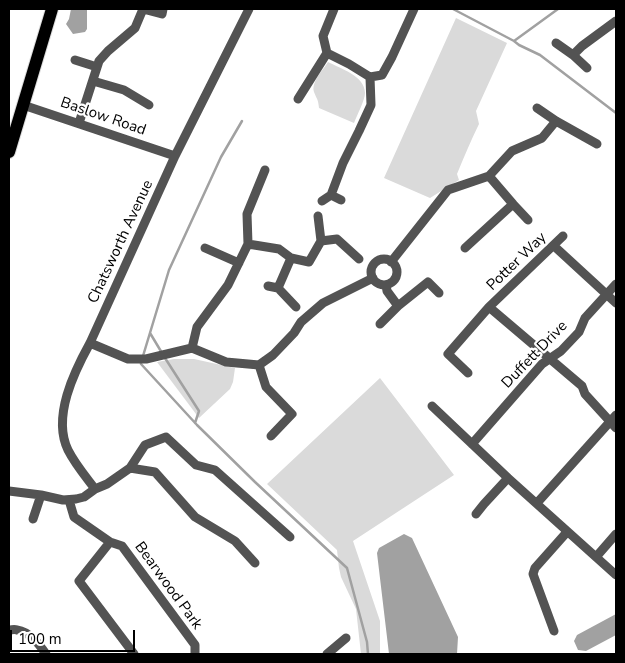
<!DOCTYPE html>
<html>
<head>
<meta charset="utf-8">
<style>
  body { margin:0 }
  #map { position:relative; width:625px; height:663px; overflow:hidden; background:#fff; font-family:"Nunito Sans",sans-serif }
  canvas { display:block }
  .frame { position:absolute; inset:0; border:10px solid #000; pointer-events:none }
  .scale { position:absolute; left:10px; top:630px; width:125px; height:22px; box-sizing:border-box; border:2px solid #000; border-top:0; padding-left:6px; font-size:15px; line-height:18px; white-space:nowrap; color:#000; -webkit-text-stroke:4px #fff; paint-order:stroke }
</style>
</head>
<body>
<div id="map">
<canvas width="625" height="663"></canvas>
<div class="frame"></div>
<div class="scale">100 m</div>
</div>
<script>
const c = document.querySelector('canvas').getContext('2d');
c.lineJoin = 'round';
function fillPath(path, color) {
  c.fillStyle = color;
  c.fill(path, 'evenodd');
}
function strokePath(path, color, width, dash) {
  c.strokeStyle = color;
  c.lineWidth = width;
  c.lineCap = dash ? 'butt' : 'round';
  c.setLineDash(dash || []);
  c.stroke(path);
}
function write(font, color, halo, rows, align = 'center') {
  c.font = font + ' "Nunito Sans",sans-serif';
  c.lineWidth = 4.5;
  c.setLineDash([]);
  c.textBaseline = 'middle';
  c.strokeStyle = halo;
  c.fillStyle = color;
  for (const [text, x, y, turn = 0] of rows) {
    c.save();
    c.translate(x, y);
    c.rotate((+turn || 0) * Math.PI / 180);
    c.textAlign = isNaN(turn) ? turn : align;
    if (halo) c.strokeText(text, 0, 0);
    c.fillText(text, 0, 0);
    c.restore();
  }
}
const green = new Path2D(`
  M 456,18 L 507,43 L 476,111 L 479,124 C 471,140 464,157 457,174 L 459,180 L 430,198 L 384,178 Z
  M 328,62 C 341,69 364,75 365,93 C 365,100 357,115 354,123 L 319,108 C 318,98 317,100 314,92 C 311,82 323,70 328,62 Z
  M 174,359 L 194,359 L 235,368 L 233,382 L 230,389 L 199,418 L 157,362 Z
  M 380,378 L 454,475 L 353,541 L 380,621 L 380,654 L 361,654 L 356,609 L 341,577 L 339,568 L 337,550 L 267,484 Z`);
const water = new Path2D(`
  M 71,9 L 87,9 L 87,29 L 85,32 L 73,34 L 66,24 L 69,19 Z
  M 404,534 L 412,538 L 458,637 L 457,654 L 389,654 L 377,553 L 379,548 Z
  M 616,614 L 616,635 L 586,651 L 578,650 L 574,641 L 577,635 Z`);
const stream = new Path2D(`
  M 453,9 L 514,41 L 519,45 L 540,55 L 616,113
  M 514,41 L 558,9
  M 150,333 L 162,353
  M 143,356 L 169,270 L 221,157 L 242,121
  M 165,358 L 199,411 L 195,423
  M 141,361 L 141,364 L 197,425 L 255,482 L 347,568 L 367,642 L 368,654`);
const street = new Path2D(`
  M 143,9 L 162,14 L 163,9
  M 334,9 L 323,36 L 327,53 L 349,64 L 370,77 L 371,105 L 359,131 L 343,163 L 331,195 L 341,200
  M 556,43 L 573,55 L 587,68
  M 573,55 L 582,46 L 616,21
  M 75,60 L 97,67
  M 370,77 L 382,75 L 392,57 L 414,9
  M 93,81 L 124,90 L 149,105
  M 298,99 L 327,53
  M 23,105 L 175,156
  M 537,108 L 556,121 L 597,144
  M 79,123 L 99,61 L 108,51 L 135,28 L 143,9
  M 322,201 L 331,195
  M 513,204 L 528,220
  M 321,241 L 337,239 L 359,259
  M 248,244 L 279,249 L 291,258 L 309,262 L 321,241 L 318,216
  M 554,246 L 616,303
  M 205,248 L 239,263
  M 465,248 L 513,204 L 489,176
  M 291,258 L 278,288 L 296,307
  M371 272a13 13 0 1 1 26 0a13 13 0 1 1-26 0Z
  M 391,262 L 448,190 L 489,176 L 512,151 L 542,138 L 556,121
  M 386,285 L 387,291 L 398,306
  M 268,286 L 278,288
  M 489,307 L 582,386 L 585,394 L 616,428
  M 380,324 L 398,306 L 428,282 L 439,293
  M 90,343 L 128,359 L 146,359 L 192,348 L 226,362 L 259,365 L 273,355 L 294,333 L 301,322 L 323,303 L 373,278
  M 192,348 L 197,327 L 228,285 L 248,244 L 247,214 L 265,170
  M 259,365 L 266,387 L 292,414 L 271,436
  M 468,373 L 448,354 L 489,307 L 563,236
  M 432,406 L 508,478 L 616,575
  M 472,444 L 542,364 L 561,351 L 579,332 L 585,318 L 616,284
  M 130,468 L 155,472 L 195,517 L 235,541 L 255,563
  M 95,489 C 86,477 75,464 68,450 C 52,417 74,372 90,343 L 175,156 L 249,9
  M 9,491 L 41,495 L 63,500 L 76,499 L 84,497 L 95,489 L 107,484 L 130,468 L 145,445 L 166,437 L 196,465 L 215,470 L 290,537
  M 69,500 L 74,517 L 110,542 L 122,546 L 195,645 L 195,654
  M 537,503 L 616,415
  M 476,514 L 484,504 L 508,478
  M 33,519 L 41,495
  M 110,542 L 79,581 L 134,654
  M 596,557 L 616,534
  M 9,630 C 12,630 14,629 17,630 C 30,632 39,644 46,654
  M 554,631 L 533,574 L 535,568 L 567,532
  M 327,654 L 346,638`);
const primary = new Path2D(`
  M 9,152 L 52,9`);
const streetNames = [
  ["Baslow Road",103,117,19],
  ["Chatsworth Avenue",121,242,-65],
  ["Potter Way",517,262,-44],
  ["Duffett Drive",535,355,-46],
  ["Bearwood Park",168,586,54]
];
fillPath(green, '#dadada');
fillPath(water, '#a1a1a1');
strokePath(stream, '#a1a1a1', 2.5);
strokePath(primary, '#dbdbdb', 14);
strokePath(street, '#535353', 9);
strokePath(primary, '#000', 12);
write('15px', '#000', '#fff', streetNames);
</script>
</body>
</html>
